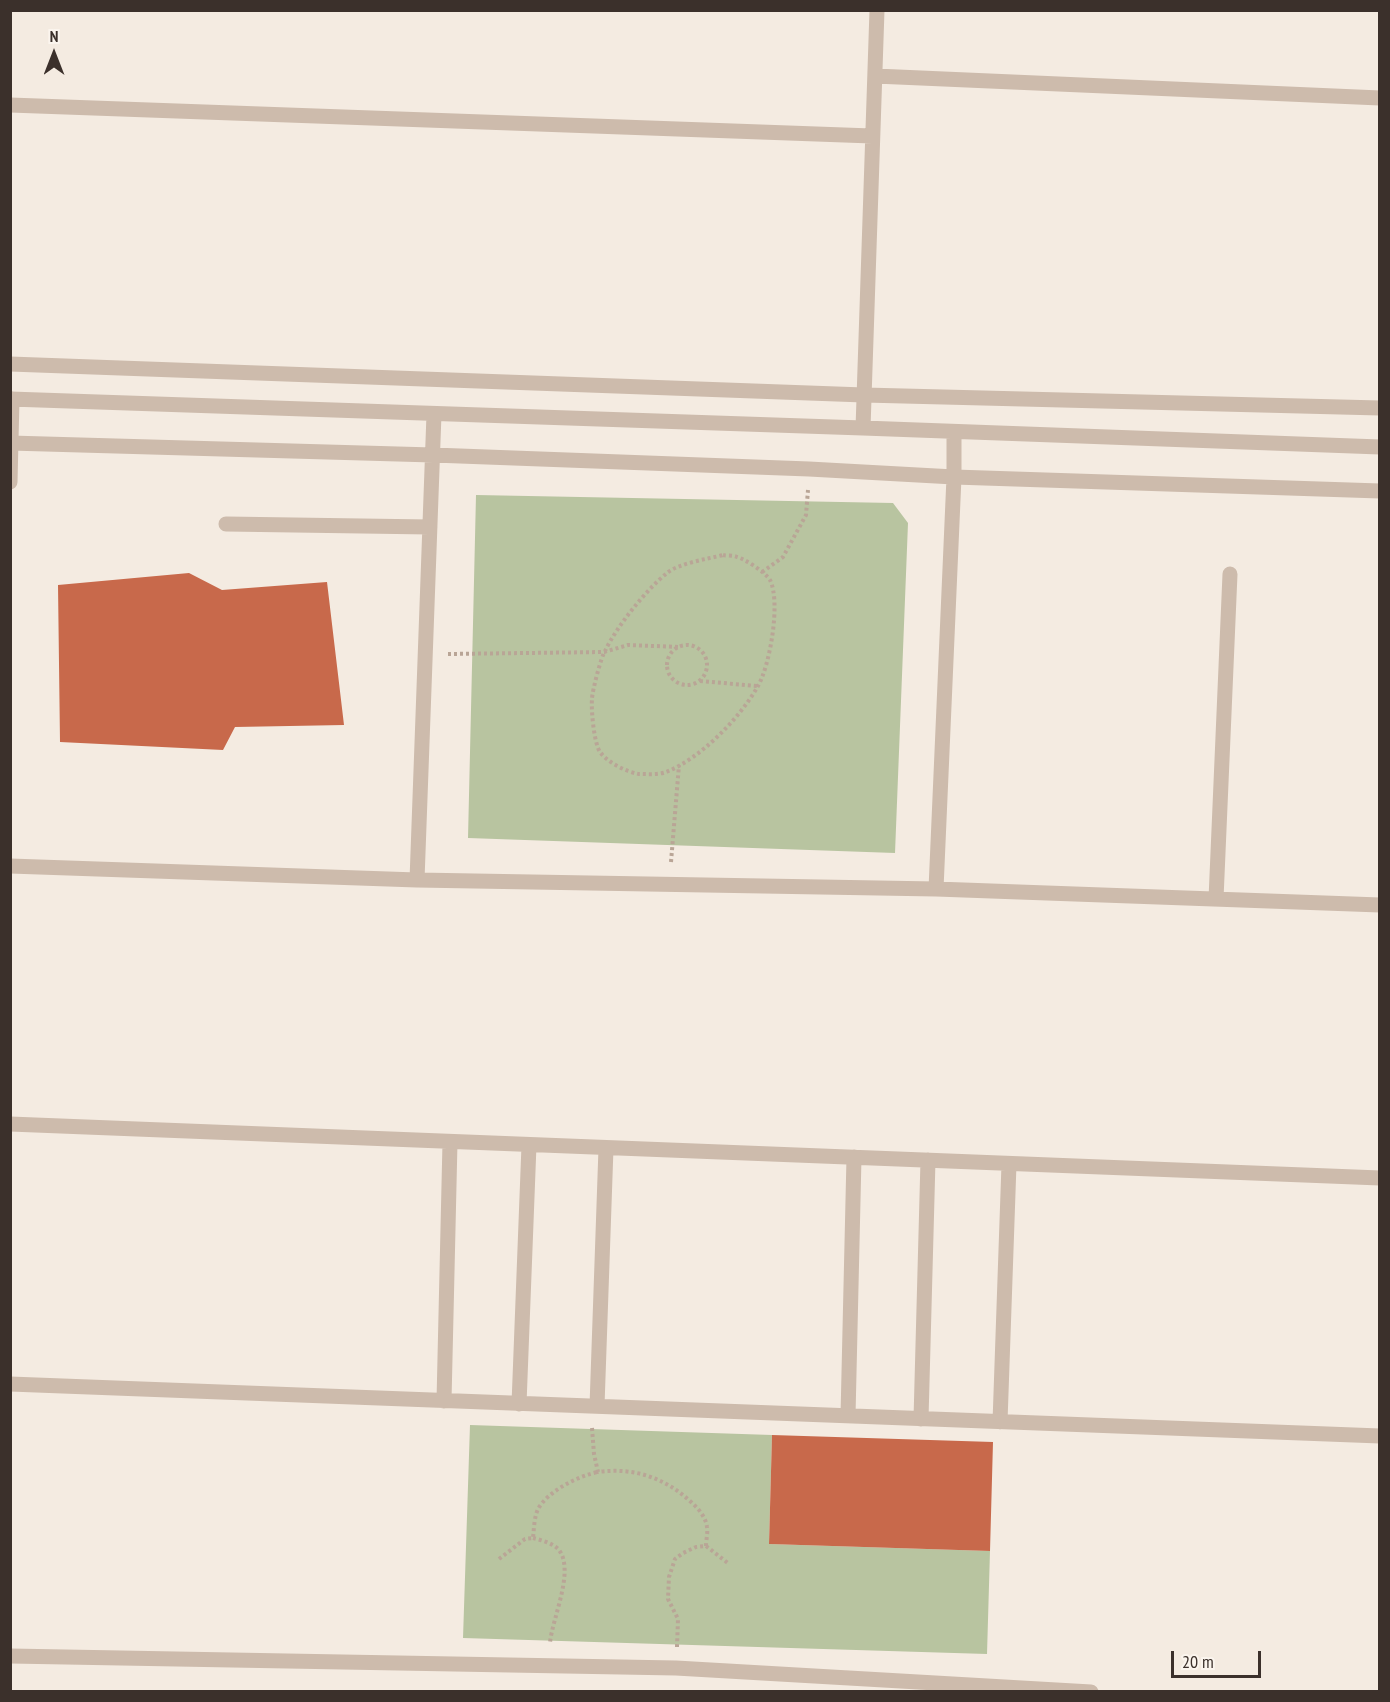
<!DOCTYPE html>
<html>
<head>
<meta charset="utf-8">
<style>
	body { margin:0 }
	#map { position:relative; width:1390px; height:1702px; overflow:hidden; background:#f4ebe1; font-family:"PT Sans Narrow",sans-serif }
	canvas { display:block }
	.frame { position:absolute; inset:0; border:12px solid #3b302b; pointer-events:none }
	.north { position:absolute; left:24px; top:24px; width:60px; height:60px; -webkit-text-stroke:4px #fbf5ee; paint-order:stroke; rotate:0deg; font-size:16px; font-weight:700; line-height:24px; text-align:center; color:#3b302b }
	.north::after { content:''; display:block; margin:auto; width:21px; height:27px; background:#3b302b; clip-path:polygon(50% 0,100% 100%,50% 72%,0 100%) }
	.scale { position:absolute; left:1171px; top:1651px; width:90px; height:27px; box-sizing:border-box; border:3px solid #3b302b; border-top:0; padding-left:8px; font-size:18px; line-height:21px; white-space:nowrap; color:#3b302b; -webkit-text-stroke:4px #fbf5ee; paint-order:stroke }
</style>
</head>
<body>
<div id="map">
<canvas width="1390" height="1702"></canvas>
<div class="frame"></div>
<div class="north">N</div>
<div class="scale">20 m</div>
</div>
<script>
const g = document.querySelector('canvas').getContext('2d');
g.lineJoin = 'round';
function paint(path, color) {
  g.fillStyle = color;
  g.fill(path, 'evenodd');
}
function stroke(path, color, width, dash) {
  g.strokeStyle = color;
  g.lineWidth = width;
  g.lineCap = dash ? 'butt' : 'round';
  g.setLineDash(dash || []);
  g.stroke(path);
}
paint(new Path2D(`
	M476 495 893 503 908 523 895 853 468 838Z
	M470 1425 772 1435 769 1544 990 1551 987 1654 463 1638Z`), '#b8c4a0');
paint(new Path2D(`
	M189 573 222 590 327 582 344 725 235 727 223 750 60 742 58 585Z
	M772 1435 993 1442 990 1551 769 1544Z`), '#c8694b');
stroke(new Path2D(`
	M723 555C727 556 733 555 737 557 745 559 765 572 770 580 781 602 770 665 758 686 740 718 700 759 666 772 658 775 648 774 639 774 627 772 608 763 600 752 594 743 591 710 592 699 592 692 601 657 605 651 617 626 646 590 667 573 679 563 708 559 723 555Z
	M762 572 783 557 806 515 808 490
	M667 665a20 20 0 1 1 40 0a20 20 0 1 1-40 0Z
	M448 654 604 652 628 645 680 647
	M700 681 757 686
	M671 862 679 765
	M592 1428 594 1454 598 1472C634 1467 666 1478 692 1503 699 1509 706 1518 707 1527 708 1533 706 1540 706 1546L696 1547 683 1553 675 1559 669 1577 668 1599 678 1619 677 1647
	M533 1538C541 1540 553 1543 559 1550 575 1571 552 1619 550 1643
	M706 1546 729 1564
	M499 1559 525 1539 533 1538C534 1529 534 1518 538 1509 548 1491 578 1476 598 1472`), '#b9a596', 4, [3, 3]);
stroke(new Path2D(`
	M875 76 1380 98
	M10 105 872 136
	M10 364 864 395 1380 408
	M10 399 863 428 1380 447
	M863 428 877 10
	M10 443 433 455 809 469 954 477 1380 491
	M10 482 12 399
	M226 524 430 527
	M10 866 417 880 936 889 1380 905
	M417 880 434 414
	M936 889 954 477V432
	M1216 899 1230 574
	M10 1124 1380 1178
	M10 1384 1380 1436
	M444 1401 450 1142
	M519 1404 529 1145
	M597 1406 606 1148
	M848 1416 854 1157
	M921 1419 928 1160
	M1000 1422 1009 1164
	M10 1656 676 1668 1091 1692`), '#cdbbac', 15);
</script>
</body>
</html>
